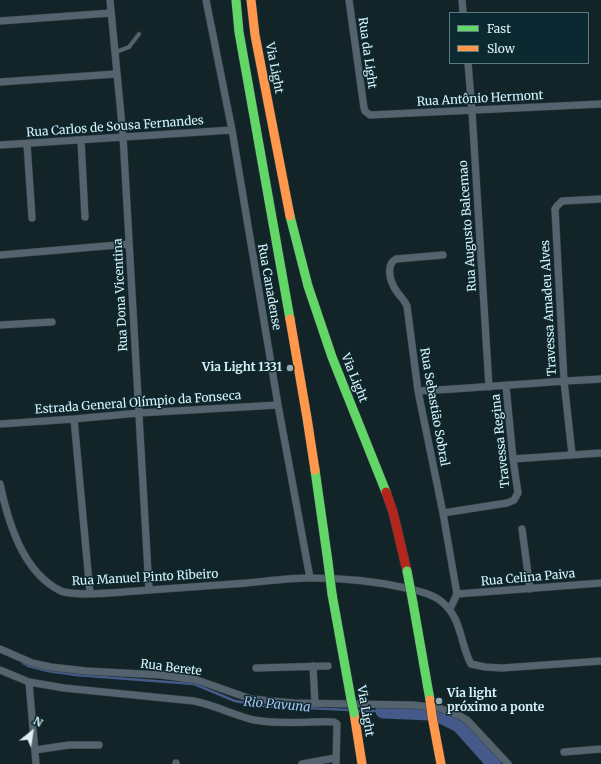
<!DOCTYPE html>
<html>
<head>
<meta charset="utf-8">
<style>
	body { margin:0 }
	#map { position:relative; width:601px; height:764px; overflow:hidden; background:#132428; font-family:Merriweather,serif }
	canvas { display:block }
	.legend { position:absolute; left:449px; top:12px; width:140px; height:52px; box-sizing:border-box; background:#0a2931; border:1px solid #5f797f; margin:0; padding:5px 7px; list-style:none; font-size:12px; color:#dff0f5 }
	.legend li { display:flex; align-items:center; gap:8px; height:20px }
	.legend b { width:20px; border:1px solid #5f797f }
	.north { position:absolute; left:12px; top:712px; width:40px; height:40px; -webkit-text-stroke:3px #0a2931; paint-order:stroke; rotate:30deg; font-size:11px; font-weight:700; line-height:16px; text-align:center; color:#dff0f5 }
	.north::after { content:''; display:block; margin:auto; width:14px; height:18px; background:#dff0f5; clip-path:polygon(50% 0,100% 100%,50% 72%,0 100%) }
</style>
</head>
<body>
<div id="map">
<canvas width="601" height="764"></canvas>
<ul class="legend">
<li><b style="height:5px;background:#63d668"></b>Fast</li>
<li><b style="height:5px;background:#ff974d"></b>Slow</li>
</ul>
<div class="north">N</div>
</div>
<script>
const g = document.querySelector('canvas').getContext('2d');
g.lineJoin = 'round';
function stroke(path, color, width, dash) {
  g.strokeStyle = color;
  g.lineWidth = width;
  g.lineCap = dash ? 'butt' : 'round';
  g.setLineDash(dash || []);
  g.stroke(path);
}
function write(font, color, halo, rows, align = 'center') {
  g.font = font + ' Merriweather,serif';
  g.lineWidth = 3;
  g.setLineDash([]);
  g.textBaseline = 'middle';
  g.strokeStyle = halo;
  g.fillStyle = color;
  for (const [text, x, y, turn = 0] of rows) {
    g.save();
    g.translate(x, y);
    g.rotate((+turn || 0) * Math.PI / 180);
    g.textAlign = isNaN(turn) ? turn : align;
    if (halo) g.strokeText(text, 0, 0);
    g.fillText(text, 0, 0);
    g.restore();
  }
}
stroke(new Path2D(`
	M23 663 28 666 48 671 76 675 194 684 235 701 263 706 350 710
	M357 711H383`), '#455a89', 2.5);
stroke(new Path2D(`
	M383 711 430 713 445 718 459 725 494 764`), '#455a89', 15);
const lane = new Path2D(`
	M116 52 129 47 139 34`);
const street = new Path2D(`
	M110 0 123 136 149 590
	M206 0 232 130 278 405 310 578
	M349 0 364 108 365 111 370 115 601 104
	M462 0 463 13
	M0 21 111 13
	M468 63 472 111 489 387
	M0 82 116 74
	M81 140 85 217
	M27 144 32 218
	M0 145 232 130
	M0 255 129 244
	M443 255 396 259C387 264 389 277 393 285 396 293 403 297 407 306L418 391 443 513 457 594 450 609
	M0 325 52 322
	M418 391C479 388 540 382 601 379
	M74 419 90 593
	M0 424 74 419 139 413 278 405
	M572 454 564 381 555 209 557 206 562 201 601 199
	M513 459 601 453
	M0 484C8 522 23 573 61 591 76 597 118 592 136 591 173 588 210 586 247 583 268 581 289 578 310 578 342 578 375 581 406 588 418 591 433 594 442 602 462 618 460 644 471 664L485 667 502 668 601 661
	M443 513 507 503 514 500 518 493 513 459 506 386
	M522 529 530 589
	M457 594 601 583
	M0 649 32 663 51 667 86 671 161 675 197 680 251 699 294 703 413 705 439 708 458 715 467 720 508 764
	M313 666 315 704
	M256 668 328 666
	M0 670 29 682 64 688 194 701C215 705 233 715 254 720 280 725 307 721 334 722L337 724 336 764
	M29 682 36 764
	M35 750 69 745H99
	M564 752 601 749
	M176 763V764
	M302 764 335 758`);
const fast = new Path2D(`
	M236 0 239 32 290 319
	M290 216 308 286 332 357 386 492
	M315 470 328 562
	M332 594 351 699
	M413 603 430 700`);
const slow = new Path2D(`
	M251 0 255 35 290 216
	M290 319 307 418 315 470
	M354 713 362 764
	M432 716 441 764`);
const jam = new Path2D(`
	M386 492 393 512 407 571`);
stroke(lane, '#314043', 5);
stroke(street, '#314043', 8);
stroke(fast, '#314043', 10);
stroke(slow, '#314043', 10);
stroke(jam, '#314043', 10);
stroke(lane, '#54636d', 3.5);
stroke(street, '#54636d', 7);
stroke(fast, '#63d668', 9);
stroke(slow, '#ff974d', 9);
stroke(jam, '#b3261e', 9);
const fastBridge = new Path2D(`
	M328 562 332 594
	M407 571 413 603
	M351 699 354 713`);
const slowBridge = new Path2D(`
	M430 700 432 716`);
stroke(fastBridge, '#314043', 10, []);
stroke(slowBridge, '#314043', 10, []);
stroke(fastBridge, '#63d668', 9);
stroke(slowBridge, '#ff974d', 9);
for (const [x, y, r, color] of [
	[290,368,4,"#98a9ad"],
	[439,701,4,"#98a9ad"]
]) {
  const dot = new Path2D();
  dot.arc(x, y, r, 0, 2 * Math.PI);
  g.fillStyle = color;
  g.fill(dot);
  stroke(dot, '#0a2931', 1.5);
}
write('12px', '#dff0f5', '#0a2931', [
	["Rua da Light",367,53,82],
	["Via Light",274,68,79],
	["Rua Antônio Hermont",480,99,-3],
	["Rua Carlos de Sousa Fernandes",115,127,-4],
	["Rua Augusto Balcemao",468,226,-94],
	["Rua Canadense",269,287,80],
	["Rua Dona Vicentina",121,295,-93],
	["Travessa Amadeu Alves",549,308,-93],
	["Via Light",354,378,68],
	["Estrada General Olímpio da Fonseca",138,403,-4],
	["Rua Sebastião Sobral",434,407,80],
	["Travessa Regina",501,441,-96],
	["Rua Manuel Pinto Ribeiro",145,578,-3],
	["Rua Celina Paiva",528,578,-5],
	["Rua Berete",171,668,7],
	["Via Light",365,711,80]
]);
write('bold 12px', '#dff0f5', '#0a2931', [
	["Via Light 1331",282,368],
	["Via light",447,694,"left"],
	["próximo a ponte",447,708,"left"]
], 'right');
write('italic 13px', '#aec2f1', '#0a2931', [
	["Rio Pavuna",277,705,5]
]);
</script>
</body>
</html>
